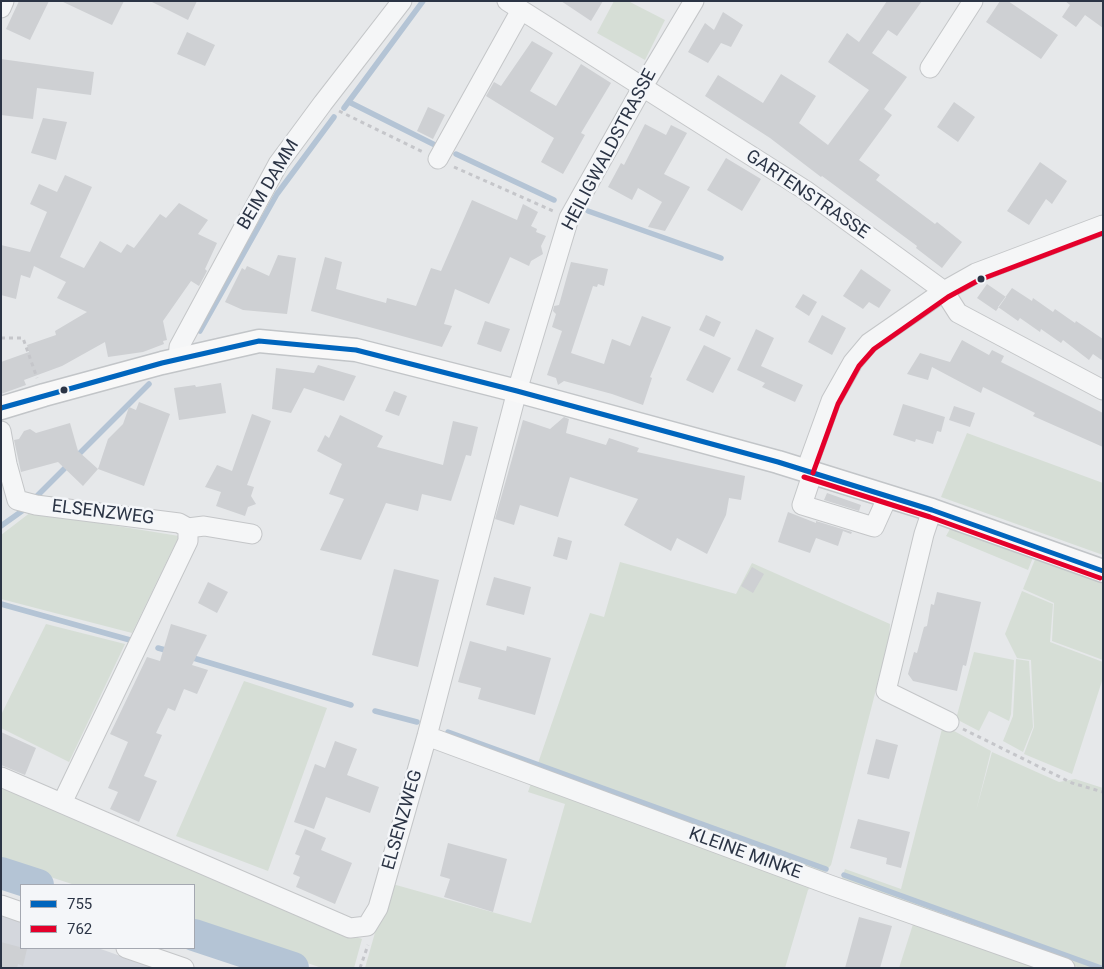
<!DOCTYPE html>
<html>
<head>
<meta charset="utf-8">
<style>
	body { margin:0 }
	#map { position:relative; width:1104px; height:969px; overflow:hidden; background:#e6e8ea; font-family:Roboto,sans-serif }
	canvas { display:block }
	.frame { position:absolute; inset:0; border:2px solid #2b3445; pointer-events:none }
	.legend { position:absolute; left:20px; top:884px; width:175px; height:65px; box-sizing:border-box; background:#f4f6f9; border:1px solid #a4a8b1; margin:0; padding:6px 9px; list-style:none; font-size:15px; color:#2b3445 }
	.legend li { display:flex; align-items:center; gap:10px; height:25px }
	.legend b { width:25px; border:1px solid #a4a8b1 }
</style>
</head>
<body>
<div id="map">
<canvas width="1104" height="969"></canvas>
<div class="frame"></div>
<ul class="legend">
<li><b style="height:6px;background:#0065bd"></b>755</li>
<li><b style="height:6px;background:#e4002b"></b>762</li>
</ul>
</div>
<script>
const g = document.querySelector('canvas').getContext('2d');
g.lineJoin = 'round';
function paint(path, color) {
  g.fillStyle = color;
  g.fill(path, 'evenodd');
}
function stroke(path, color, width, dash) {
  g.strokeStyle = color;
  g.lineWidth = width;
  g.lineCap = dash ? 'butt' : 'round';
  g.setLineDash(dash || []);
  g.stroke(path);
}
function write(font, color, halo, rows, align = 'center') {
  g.font = font + ' Roboto,sans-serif';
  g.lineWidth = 5;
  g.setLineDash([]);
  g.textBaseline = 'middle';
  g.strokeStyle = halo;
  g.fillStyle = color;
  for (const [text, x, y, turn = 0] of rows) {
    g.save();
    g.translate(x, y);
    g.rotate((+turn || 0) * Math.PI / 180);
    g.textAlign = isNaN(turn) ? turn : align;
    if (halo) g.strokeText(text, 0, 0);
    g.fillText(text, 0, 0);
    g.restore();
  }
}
paint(new Path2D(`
	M1 913 21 920V948H98L154 968H1Z`), '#d4d7dd');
paint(new Path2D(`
	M614 1H628L665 20 645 60 597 33Z
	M967 433 1103 483V555L941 497Z
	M31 512 179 536 132 633 1 599V535Z
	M950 529H960L1034 555 1028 570 946 536Z
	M1036 557 1103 584V660L1052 641 1054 603 1023 589Z
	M620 562 736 594 752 563 890 624 889 639 831 865 808 890 785 968H365L389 883 531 923 565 804 528 792 590 613 604 617Z
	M1022 591 1053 604 1050 642 1103 662V678L1072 774 1024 754 1034 727 1031 660 1017 658 1005 634Z
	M46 624 125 644 69 762 1 728V715Z
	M974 652 1014 660 1011 714 1009 721 989 711 979 731 956 719Z
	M1016 659 1029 661 1033 727 1023 752 1003 741 1013 716Z
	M244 681 327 708 268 871 176 836Z
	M943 725 991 751 976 811 992 752 1059 782 1075 779 1103 788V968H1080L841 881 845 869 901 889Z
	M1 788 362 939 354 968H322L194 925V885H75L1 861Z
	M915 918 1053 968H899Z`), '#d6ded6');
stroke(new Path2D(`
	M349 102 437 146
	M344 108 423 1
	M456 154 554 200
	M588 211 721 258
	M200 331 277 194 334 117
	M76 457 149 384
	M1 526 22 511 70 463
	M1 604 130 640
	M158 648 169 651
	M190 657 351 705
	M375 711 417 722
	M448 732 826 869
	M844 875 1101 968`), '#b4c4d5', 5.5);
stroke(new Path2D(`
	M1 873 38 885
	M194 935 293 968`), '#b4c4d5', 32);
paint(new Path2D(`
	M19 1H49L30 40 6 29Z
	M61 1H124L112 25Z
	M150 1H197L188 20Z
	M561 1H603L591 21Z
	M887 1H922L897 36 888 30 872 53 907 77 884 109 892 115 859 160 880 175 876 180 935 224 937 222 962 242 942 268 916 248 917 246 822 176 821 177 770 138 705 96 718 75 763 103 781 74 816 96 799 123 828 145 869 90 828 62 847 33 859 42Z
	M1000 1H1008L1058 35 1041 59 986 22Z
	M1065 1H1103V28L1085 15 1076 27 1062 17 1070 5Z
	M723 12 743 25 731 47 721 43 708 63 688 52 705 23 714 30Z
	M187 32 215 45 205 66 177 54Z
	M532 41 553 53 530 91 556 106 581 64 611 83 581 133 585 135 563 174 541 162 554 138 486 96 494 82 501 86Z
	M1 59 94 72 91 95 37 88 33 119 1 115Z
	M954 102 975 117 958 142 937 127Z
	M428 107 445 115 433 139 417 131Z
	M43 118 67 122 56 160 31 153Z
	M645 124 666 135 671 125 687 133 664 174 690 187 665 231 648 227 662 202 638 188 632 200 608 187 621 163 624 165Z
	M726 158 761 179 742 211 707 190Z
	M1040 162 1067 181 1052 204 1046 199 1029 225 1007 211Z
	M65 175 92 187 60 257 84 268 100 241 121 253 127 244 134 248 160 214 166 218 179 203 208 220 198 234 217 243 205 269 207 271 199 286 191 281 163 321 167 340 163 341 164 344 143 352 108 357 105 342 62 366 24 380 26 385 1 394V362L29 352 27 345 56 335 55 331 87 312 57 298 66 282 34 266 30 278 21 275 16 299 1 295V245L30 252 47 212 30 204 39 184 57 192Z
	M472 200 517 220 523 204 538 212 531 226 537 229 536 232 546 236 541 246 543 254 531 261 529 266 510 257 489 304 455 289 444 324 452 326 442 347 311 311 325 257 342 262 336 289 386 303 387 298 416 306 431 268 441 271Z
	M278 255 296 258 287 314 243 310 225 302 242 268 245 270 247 266 269 276Z
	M571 262 608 269 604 286 598 284 597 287 593 286 571 353 604 364 612 339 630 346 642 316 671 327 650 377 652 378 643 405 612 394 564 381 558 385 556 378 547 375 562 331 552 327 556 314 553 311 554 306 559 305Z
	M861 269 891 290 879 308 869 302 863 309 843 296Z
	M987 284 1006 297 996 311 977 298Z
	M1012 288 1032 301 1033 298 1053 312 1055 309 1075 323 1076 321 1103 339V361L1093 354 1089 360 1063 340 1061 343 1041 329 1040 332 1020 318 1018 321 998 307Z
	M803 294 817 302 809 316 795 307Z
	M706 315 721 322 714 337 699 330Z
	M822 315 846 328 832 355 808 342Z
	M485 321 510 329 501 352 477 344Z
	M756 329 774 338 761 366 803 385 795 402 762 387 765 383 737 370Z
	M962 340 989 355 992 350 1004 356 1001 362 1103 413V447L1033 416 1035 413 983 387 981 393 932 367 928 380 907 374 920 353 950 362Z
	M704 345 731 358 713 393 686 380Z
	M318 365 356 376 344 401 304 388 291 413 272 409 276 368 314 373Z
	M221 383 226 413 179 420 174 388 195 385 196 387Z
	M394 391 407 396 399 416 385 411Z
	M139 402 170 414 144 486 98 469 108 439 123 424 129 407 136 410Z
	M903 404 945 417 941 432 937 431 933 444 916 439 915 442 893 435Z
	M954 406 975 413 970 427 949 420Z
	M252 414 271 421 247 485 254 487 251 496 256 504 248 507 245 516 216 506 221 492 205 487 217 465 232 471Z
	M340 415 383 436 377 447 443 465 453 421 478 427 471 456 466 455 451 501 422 494 418 511 386 503 361 560 320 550 344 499 329 494 342 464 317 451 325 435 329 438Z
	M564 417 569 419 566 433 606 445 609 438 639 448 637 452 745 476 741 500 729 498 726 515 707 554 677 538 671 551 624 525 638 499 570 477 558 517 520 505 514 525 495 519 523 420 550 429Z
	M70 423 78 451 98 469 83 486 58 462 21 472 14 440 19 439 24 431 30 429 36 433Z
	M827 493 861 505 859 511 824 500Z
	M788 512 816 523V521L852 532 851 534 843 531 838 546 816 538 810 553 778 542Z
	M558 537 572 541 567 560 553 556Z
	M752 567 764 574 753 593 741 586Z
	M394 569 439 580 418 667 372 655Z
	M494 577 531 587 524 615 486 605Z
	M208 582 228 592 217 613 198 603Z
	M937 592 981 602 966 666 963 665 957 691 913 681 908 674 914 652 917 653 924 627 927 626 931 604 934 605Z
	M171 624 207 635 192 665 208 670 197 694 184 689 175 711 168 708 156 733 162 735 144 776 157 781 139 822 110 809 118 792 108 788 128 742 110 734 147 657 160 661Z
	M470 641 506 651 507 646 551 658 535 715 478 699 481 688 458 682Z
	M1 732 36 748 25 775 1 765Z
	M876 739 898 745 889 779 867 774Z
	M335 741 357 749 347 775 379 787 370 813 326 797 314 829 294 822 315 764 325 768Z
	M858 819 910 832 901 868 886 864 887 858 850 848Z
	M305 829 326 838 321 850 352 863 335 904 296 887 300 877 293 874 300 856 295 854Z
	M448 843 507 859 493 912 444 897 450 879 440 876Z
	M859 917 892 926 880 968H845Z
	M1 942 27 949 23 966 18 964 17 968H1Z`), '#ced0d3');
const minor = new Path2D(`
	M507 1 805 190 944 291 958 313 1103 390
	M1 8 4 1
	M930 68 973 1
	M438 159 521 10
	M178 359 179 347 278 164 323 103 402 1
	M1 431 7 464 17 500 36 505 179 523 188 528V541L62 803
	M806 470 831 401 853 362 869 343 944 291 976 273 1103 225
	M813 472 802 505 874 527 888 496
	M932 510 924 534 886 691 949 722
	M188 528 204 526 252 534
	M427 736 830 885 1065 968
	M1 777 350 928 367 926 378 908 427 736 517 391 569 218 642 88 694 1
	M1 905 21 912
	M126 948 184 968`);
const major = new Path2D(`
	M1 408 44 395 162 363 259 341 356 350 517 391 778 462 932 510 1103 571`);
stroke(minor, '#c4c6c8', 21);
stroke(major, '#c2c5c8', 25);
stroke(new Path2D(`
	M339 111 423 152
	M454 167 553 211
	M1 338H23L37 378
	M963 729 1072 783 1103 792
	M360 968 368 945`), '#c5c6ca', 3, [4, 4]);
stroke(minor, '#f5f6f7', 19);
stroke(major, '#f8f8f8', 22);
stroke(new Path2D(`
	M1 408 162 363 259 341 356 350 517 391 778 462 932 510 1103 571`), '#0065bd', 5);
stroke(new Path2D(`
	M813 473 838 404 859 366 874 349 948 297 979 280 1103 233
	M804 477 930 517 1100 578`), '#e4002b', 5);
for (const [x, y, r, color] of [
	[981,279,4.5,"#2b3445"],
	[64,390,4.5,"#2b3445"]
]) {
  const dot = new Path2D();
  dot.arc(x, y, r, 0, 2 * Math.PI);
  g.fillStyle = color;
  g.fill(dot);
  stroke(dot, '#f4f6f9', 2);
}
write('18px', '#2b3445', '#f4f6f9', [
	["HEILIGWALDSTRASSE",610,150,-62],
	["BEIM DAMM",269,185,-59],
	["GARTENSTRASSE",807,195,34],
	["ELSENZWEG",103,513,7],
	["ELSENZWEG",403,820,-74],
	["KLEINE MINKE",745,854,20]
]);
</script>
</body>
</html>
